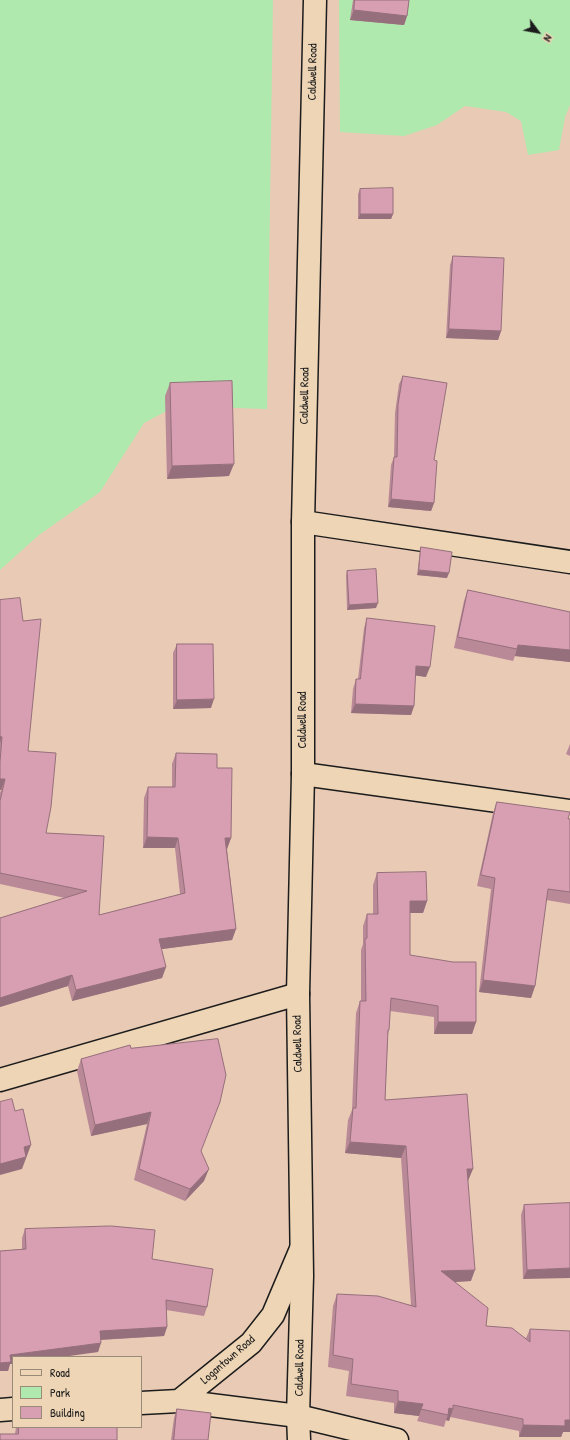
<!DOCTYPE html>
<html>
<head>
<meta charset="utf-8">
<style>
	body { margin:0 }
	#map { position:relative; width:570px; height:1440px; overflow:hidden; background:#e9cab4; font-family:"Patrick Hand",sans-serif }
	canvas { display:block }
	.legend { position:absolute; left:12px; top:1356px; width:130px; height:72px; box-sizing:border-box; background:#edd5b5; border:1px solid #998b78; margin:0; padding:5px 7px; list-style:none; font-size:12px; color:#1c1c1c }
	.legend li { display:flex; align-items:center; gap:8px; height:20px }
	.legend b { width:20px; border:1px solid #998b78 }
	.north { position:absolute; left:518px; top:12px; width:40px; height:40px; -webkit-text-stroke:3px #edd5b5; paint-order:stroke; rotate:122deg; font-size:11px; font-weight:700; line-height:16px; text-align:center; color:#1c1c1c }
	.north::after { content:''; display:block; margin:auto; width:14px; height:18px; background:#1c1c1c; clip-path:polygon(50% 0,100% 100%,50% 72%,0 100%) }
</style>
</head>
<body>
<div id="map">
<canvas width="570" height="1440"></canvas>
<ul class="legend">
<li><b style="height:5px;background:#edd5b5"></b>Road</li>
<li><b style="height:11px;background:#afe9ad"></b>Park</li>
<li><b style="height:11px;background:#d79fb1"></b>Building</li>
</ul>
<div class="north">N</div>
</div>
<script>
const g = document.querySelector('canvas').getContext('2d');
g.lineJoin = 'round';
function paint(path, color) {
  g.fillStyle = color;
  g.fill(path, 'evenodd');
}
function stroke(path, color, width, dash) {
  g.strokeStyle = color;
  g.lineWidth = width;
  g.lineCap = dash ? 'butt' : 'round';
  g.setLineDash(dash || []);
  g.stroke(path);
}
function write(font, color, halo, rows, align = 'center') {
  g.font = font + ' "Patrick Hand",sans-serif';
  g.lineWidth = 4;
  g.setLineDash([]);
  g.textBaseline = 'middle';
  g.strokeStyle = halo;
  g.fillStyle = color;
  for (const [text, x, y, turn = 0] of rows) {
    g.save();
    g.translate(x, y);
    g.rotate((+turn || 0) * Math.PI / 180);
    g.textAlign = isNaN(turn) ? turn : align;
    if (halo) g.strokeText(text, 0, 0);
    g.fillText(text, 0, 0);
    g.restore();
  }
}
paint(new Path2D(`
	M0 0H273L267 409 176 406 144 423 100 492 39 535 0 570Z
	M339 0H570V105L565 117 559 150 528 155 521 121 506 112 465 106 437 125 404 136 340 132Z`), '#afe9ad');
const minor = new Path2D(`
	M303 522 570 562
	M303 774 570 811
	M0 1080 298 994`);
const tertiary = new Path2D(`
	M179 1401 251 1343 273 1315 301 1249
	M141 1403 179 1401 298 1416 397 1440
	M0 1410 13 1409`);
const secondary = new Path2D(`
	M299 1440 298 1416 302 1276 298 994 303 774V522L315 0`);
stroke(minor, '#1c1c1c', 25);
stroke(tertiary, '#1c1c1c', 25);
stroke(secondary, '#1c1c1c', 25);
stroke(minor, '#edd5b5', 22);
stroke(tertiary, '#edd5b5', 22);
stroke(secondary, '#edd5b5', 22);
paint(new Path2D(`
	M353 0H409L407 16 404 25 350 20Z
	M360 189 393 214 391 219H358V194Z
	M453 256 501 331 498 340 446 338 450 265Z
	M403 376 434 460V503L431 511 388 507 391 465 394 457 395 413 399 384Z
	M170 383 229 476 167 479 165 396Z
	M421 547 447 578 417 575 420 552Z
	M347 571 376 608 347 610 346 576Z
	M468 590 570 612V662L515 656 513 661 454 648 464 601Z
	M0 600 28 751 46 833 104 836 99 915 180 894 175 848H143L144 798 148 787H172V764L176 753 217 768 231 838 227 849 236 929 232 940 161 949 166 967 162 978 72 1001 68 986 0 1007V918L65 898 0 884V793L1 790H0Z
	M367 618 426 677 415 675 414 706 411 715 351 713 353 689 356 679H358L364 628Z
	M177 644 211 708 173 709V653Z
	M570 744V756L566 754Z
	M497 802 570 819V904L546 900 535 986 531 998 479 992 491 889 477 886 493 813Z
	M377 873 427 901 423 913H410V955L476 1022 472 1034H434V1017L390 1011 389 1030 388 1034 385 1100 468 1181 471 1281 455 1282 486 1326 526 1338 530 1329 563 1432 561 1437H519V1431L450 1417 449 1421 446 1420 444 1427 417 1421 419 1416 394 1413V1403L346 1396 349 1371 328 1367 333 1306 337 1294 411 1305 401 1158 345 1153 348 1120 352 1110 356 1013 360 1001H361V950L363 944V926L367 914H373V885Z
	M131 1048 201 1151 204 1181 185 1201 134 1180 147 1124 91 1136 77 1071 81 1059Z
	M570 1203 523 1279 521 1215 524 1205Z
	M25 1229 152 1259 207 1307 204 1316 166 1310 167 1327 164 1336 101 1340 98 1352 13 1357V1364H10L8 1371H0V1251L22 1249V1238Z
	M177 1409 208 1440H171L174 1418Z
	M16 1427H117L15 1434Z`), '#b98998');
paint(new Path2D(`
	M354 10 407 16 404 25 350 20Z
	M360 214H393L391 219H358Z
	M449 329 501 331 498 340 446 338Z
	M234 464 229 476 167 479 172 466Z
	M391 499 434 503 431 511 388 507Z
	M419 570 449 573 447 578 417 575Z
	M378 603 376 608 347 610 349 605Z
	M518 645 570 650V662L515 656Z
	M416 666 430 667 426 677 412 675Z
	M214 699 211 708 173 709 177 700Z
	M355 704 414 706 411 715 351 713Z
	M0 736 2 737 0 743Z
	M0 779H5L1 790H0Z
	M147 837 178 838 175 848H143Z
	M225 838H231L227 849H221Z
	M410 901H427L423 913H406Z
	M236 929 232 940 155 950 159 939Z
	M166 967 162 978 72 1001 76 990Z
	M72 975 68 986 0 1007V998Z
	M483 980 535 986 531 998 479 992Z
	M438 1022H476L472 1034H434Z
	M151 1112 147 1124 91 1136 95 1125Z
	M350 1142 406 1146 401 1158 345 1153Z
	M31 1145 22 1169 0 1175V1164L24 1147Z
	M209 1169 204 1181 185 1201 190 1189Z
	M467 1169H473L468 1181H462Z
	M570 1268V1278L523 1279 527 1270Z
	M475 1270 471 1281 437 1283 441 1271Z
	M167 1327 164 1336 96 1340 100 1331Z
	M101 1343 98 1352 62 1357H13V1364H10L8 1371H0V1363L10 1355Z
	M398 1401 423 1404 419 1416 394 1413Z
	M449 1408 453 1409 449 1421 446 1420 448 1415Z
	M565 1420H570V1432H563L561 1437H519L523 1425Z`), '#966f7c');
const building = new Path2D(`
	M355 0H409L407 16 354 10Z
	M393 188V214H360V189Z
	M453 256 504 258 501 331 449 329Z
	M403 376 447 383 434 460 437 461 434 503 391 499 394 457H397L398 405Z
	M232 381 234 464 172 466 170 383Z
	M421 547 452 552 449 573 419 570Z
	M376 569 378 603 349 605 347 571Z
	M468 590 570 612V650L518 645 517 649 458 637Z
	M20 598 23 621 41 619 28 751 56 753 51 807 46 833 104 836 99 915 185 893 178 838 147 837 148 787H175L176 753 217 754V768H232L231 838H225L236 929 159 939 166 967 76 990 72 975 0 998V918L87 891 0 873V801L5 779H0V762L2 737 0 736V600Z
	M367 618 435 626 430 667 416 666 414 706 355 704 356 679H360Z
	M177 644H213L214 699 177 700Z
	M497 802 570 812 568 819H570V892L548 889 535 986 483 980 495 878 481 875Z
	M426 872 427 901H410V955L453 962H476V1022H438V1006L391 998 389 1030H388L385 1100 467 1094 473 1169H467L475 1270 441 1271 488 1308 486 1326 512 1328 530 1342V1329L570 1331V1420H565V1426L523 1425V1419L453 1405V1409L449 1408 448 1415 421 1409 423 1404 398 1401V1391L351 1384 353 1359 333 1355 337 1294 378 1296 416 1307 406 1146 350 1142 353 1108H356L360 1001H366L365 939 367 938V914H378L377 873Z
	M218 1039 226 1075 220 1102 201 1151 209 1169 190 1189 139 1169 151 1112 95 1125 81 1059 130 1045 131 1048Z
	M12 1099 15 1111 23 1109 31 1145 24 1147 26 1157 0 1164V1102Z
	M570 1203V1268L527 1270 524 1205Z
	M111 1226 155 1230 152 1259 213 1269 207 1307 166 1300 167 1327 100 1331 101 1343 10 1355 11 1362 0 1363V1251L26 1249 25 1229Z
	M177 1409 211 1413 208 1440H174Z
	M19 1427H117V1440H0V1434H18Z`);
paint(building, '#d79fb1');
stroke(building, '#966f7c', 1);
write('12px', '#1c1c1c', '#edd5b5', [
	["Caldwell Road",313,72,-89],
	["Caldwell Road",305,396,-89],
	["Caldwell Road",303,720,-90],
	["Caldwell Road",298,1044,-91],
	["Logantown Road",228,1360,-41],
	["Caldwell Road",300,1368,-89]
]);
</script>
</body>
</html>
